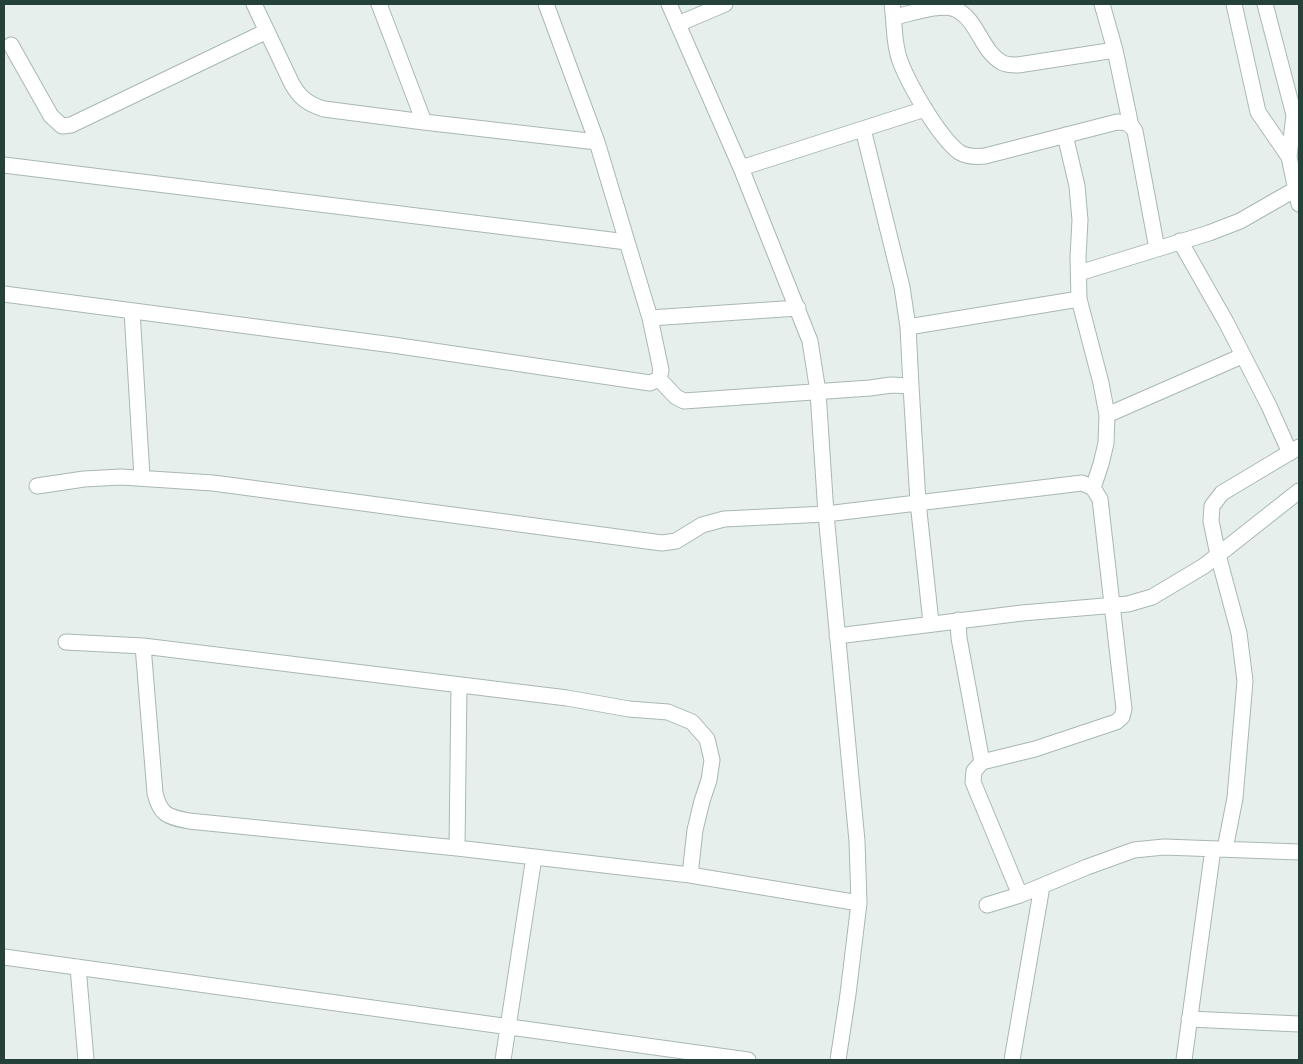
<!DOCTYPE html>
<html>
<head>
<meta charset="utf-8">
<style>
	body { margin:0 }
	#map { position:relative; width:1303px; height:1064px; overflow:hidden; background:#e6efeb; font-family:Overpass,sans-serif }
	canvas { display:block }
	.frame { position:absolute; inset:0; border:5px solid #24423a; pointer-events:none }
</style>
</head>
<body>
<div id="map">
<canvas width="1303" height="1064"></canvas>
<div class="frame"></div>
</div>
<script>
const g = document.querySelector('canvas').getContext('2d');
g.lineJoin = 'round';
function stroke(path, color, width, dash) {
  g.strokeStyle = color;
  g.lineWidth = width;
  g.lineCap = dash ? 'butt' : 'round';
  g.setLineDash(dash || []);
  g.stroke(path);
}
const street = new Path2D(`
	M254 4 292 84C300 98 308 104 324 109L424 122 597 142
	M379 4 424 122
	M669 4 741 168 810 341 818 392 826 514 857 841 859 903 848 994 838 1060
	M892 4C895 23 893 43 900 61 909 85 939 137 959 152 967 157 976 157 985 156L1117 122C1125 122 1130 123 1135 131L1157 249
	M1102 4 1115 50 1131 126
	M1234 4 1258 112 1289 157
	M1265 4 1294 115 1289 157 1299 204
	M894 17C910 14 940 3 955 9 978 19 981 52 1003 63 1007 65 1013 65 1018 65L1115 50
	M678 24 725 4
	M11 45 51 116 62 126 71 125 267 31
	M863 129 902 287 908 327 911 386
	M1065 135 1077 186 1080 220 1078 257 1079 299 1101 383 1107 415 1106 443 1101 464 1093 488
	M4 165 627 242
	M741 168 925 109
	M1180 241 1226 322 1269 406 1290 453
	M1079 273 1209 233 1240 221 1296 189
	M4 294 393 345 650 383 659 379 661 370 650 318 597 142 546 4
	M132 311 142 477
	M650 318 798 308
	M908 327 1079 299
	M659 379 676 397 684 401 870 388 891 385 911 386 918 502 931 623
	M1107 415 1242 356
	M37 486 84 479 121 477 213 483 662 543 676 541 702 525 724 519 826 514 1082 483 1093 488 1100 499 1124 709 1122 717 1116 722 1035 749 982 762 974 771 973 782 1020 895
	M958 620 959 638 982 762
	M837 636 1022 613 1128 604 1152 597 1204 566 1299 491
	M66 642 143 646 567 698 629 709 668 712 692 722 707 739 712 760 709 780 702 801 695 830 690 875
	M143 646 155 793C160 815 168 817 189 821L457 848 690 875 859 903
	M457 848 459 685
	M1225 849 1235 798 1245 681 1239 633 1218 555 1211 521 1212 506 1222 493 1299 447
	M987 905 1020 895 1087 867 1134 850 1164 847 1299 852
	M4 957 748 1060
	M78 967 86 1060
	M1189 1019 1299 1024
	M503 1060 534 857
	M1012 1060 1042 886
	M1184 1060 1213 849`);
stroke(street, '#a8b8b2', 17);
stroke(street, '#fff', 15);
</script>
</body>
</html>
